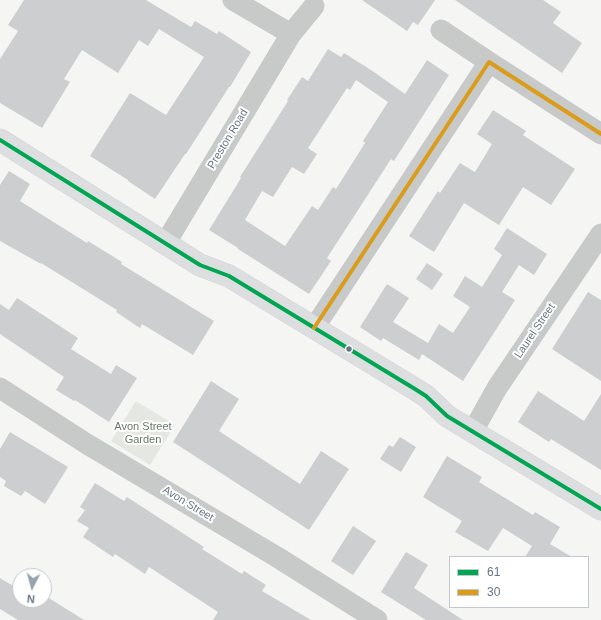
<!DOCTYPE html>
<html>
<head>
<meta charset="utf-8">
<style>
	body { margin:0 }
	#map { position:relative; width:601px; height:620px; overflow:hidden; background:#f5f6f4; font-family:Arial,sans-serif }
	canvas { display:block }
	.legend { position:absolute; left:449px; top:556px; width:140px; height:52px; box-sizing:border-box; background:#fff; border:1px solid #c2c8ce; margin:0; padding:5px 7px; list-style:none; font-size:12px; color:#667684 }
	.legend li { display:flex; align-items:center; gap:8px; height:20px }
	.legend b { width:20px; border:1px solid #c2c8ce }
	.north { position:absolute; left:12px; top:568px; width:40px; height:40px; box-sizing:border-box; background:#fff; border:1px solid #c2c8ce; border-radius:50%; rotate:186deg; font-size:11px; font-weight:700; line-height:16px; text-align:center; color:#667684 }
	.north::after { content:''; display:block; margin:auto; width:14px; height:18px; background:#98a3ab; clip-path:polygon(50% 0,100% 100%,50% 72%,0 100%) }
</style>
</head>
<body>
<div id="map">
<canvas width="601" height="620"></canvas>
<ul class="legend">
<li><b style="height:5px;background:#00a651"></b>61</li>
<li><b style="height:5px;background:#da9c1a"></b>30</li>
</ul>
<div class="north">N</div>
</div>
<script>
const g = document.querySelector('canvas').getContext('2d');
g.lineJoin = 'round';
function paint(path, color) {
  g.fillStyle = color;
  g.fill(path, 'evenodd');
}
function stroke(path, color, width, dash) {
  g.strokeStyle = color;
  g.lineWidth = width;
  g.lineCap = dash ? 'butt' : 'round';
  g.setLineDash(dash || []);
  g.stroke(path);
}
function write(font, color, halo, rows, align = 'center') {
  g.font = font + ' Arial,sans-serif';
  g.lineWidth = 4;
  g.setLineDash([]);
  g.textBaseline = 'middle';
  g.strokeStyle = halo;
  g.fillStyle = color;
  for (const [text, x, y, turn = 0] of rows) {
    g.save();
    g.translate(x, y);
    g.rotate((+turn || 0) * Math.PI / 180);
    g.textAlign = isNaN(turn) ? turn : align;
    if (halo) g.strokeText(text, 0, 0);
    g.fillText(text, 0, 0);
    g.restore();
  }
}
paint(new Path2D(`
	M136 401 175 425 150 465 111 441Z`), '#e4e7e2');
paint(new Path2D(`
	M24 0H146L191 27 195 21 217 34 219 31 251 52 230 87H229L186 154H185L155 199 128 181V180L90 156 130 93 166 115 204 57 159 29 148 46 139 40 118 73 82 50 64 79 70 82 42 128 0 103V59L18 31 8 25Z
	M362 0H435L418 25 413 22 407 31Z
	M455 0H543L561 12 553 23 582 43 562 73Z
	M328 49 341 57 344 53 374 72 405 94 427 60 449 75 394 161 391 159 327 258 331 261 309 294 238 249V248L209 230 241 178 240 177 288 101 287 100 302 77 308 81ZM356 80 388 102 363 141 365 143 336 189 333 187 318 210 312 206 285 246 245 220 262 191 273 197 292 167 304 174 317 154 308 148 347 88 350 90Z
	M493 110 526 131 523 135 575 169 551 205 523 187 499 225 464 203 434 252 409 236 438 191 440 193 460 163 475 172 492 144 477 134Z
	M9 171 30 184 20 201 87 243 88 241 122 262 121 264 214 321 193 355 142 324 140 328 116 312 117 310 41 263V264L0 241V185Z
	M507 228 547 254 534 275 519 265 502 292 515 300 463 381 422 354 419 360 383 338 381 341 360 327 387 284 409 298 393 322 428 343 439 324 453 333 470 307 453 296 465 276 482 287 502 255 494 249Z
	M427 263 443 274 432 290 416 279Z
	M588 292 601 300V381L552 349Z
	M17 298 78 338 71 349 111 374 116 365 137 378 109 422 75 400 74 401 56 390 64 377 0 334V304L9 310Z
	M211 381 239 399 219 431 300 484 321 451 349 469 309 530 173 442Z
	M538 391 584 421 601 394V470L551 439 549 442 518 422Z
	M10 432 68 467 45 504 25 491 21 496 4 486 6 481 0 477V449Z
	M400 437 416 447 401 472 380 459 389 445 393 447Z
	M447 456 482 477 479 482 533 515 535 512 560 527 550 544 572 557H525L532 546 503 528 488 551 455 532 462 521 423 497Z
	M95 483 124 501 127 497 204 547 202 549 242 574 244 571 266 585 262 591 311 620H213L218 612 149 567 145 574 115 554 113 557 83 537 89 528 77 521 85 510 80 507Z
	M353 526 376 541 353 575 331 561Z
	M406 552 428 565 414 588 463 620H426L381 592Z
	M0 578 20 590V600H44V595L84 620H18L0 609Z`), '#cccecf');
const secondary = new Path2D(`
	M0 140 200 265 229 276 415 389 426 396 447 416 601 509`);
stroke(secondary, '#d2d3d4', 23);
stroke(new Path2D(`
	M441 30 489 62
	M291 34 314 6
	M165 244 291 34 233 0
	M314 328 489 62 601 134
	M0 388 87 444 277 557 377 620
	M473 431 497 388 601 234`), '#c8caca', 21);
stroke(secondary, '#dddedf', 22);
stroke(new Path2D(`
	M0 140 200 265 229 276 415 389 426 396 447 416 601 509`), '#00a651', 4);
stroke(new Path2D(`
	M314 328 489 62 601 134`), '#da9c1a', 4);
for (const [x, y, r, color] of [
	[349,349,3.5,"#667684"]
]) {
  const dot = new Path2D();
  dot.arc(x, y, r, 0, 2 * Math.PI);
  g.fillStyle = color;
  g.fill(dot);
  stroke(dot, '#fff', 1.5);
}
write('11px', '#667684', '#fff', [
	["Preston Road",228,139,-59],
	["Laurel Street",535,331,-56],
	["Avon Street",188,504,31]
]);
write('11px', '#687b65', '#fff', [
	["Avon Street",143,427],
	["Garden",143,440]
]);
</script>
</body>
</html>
